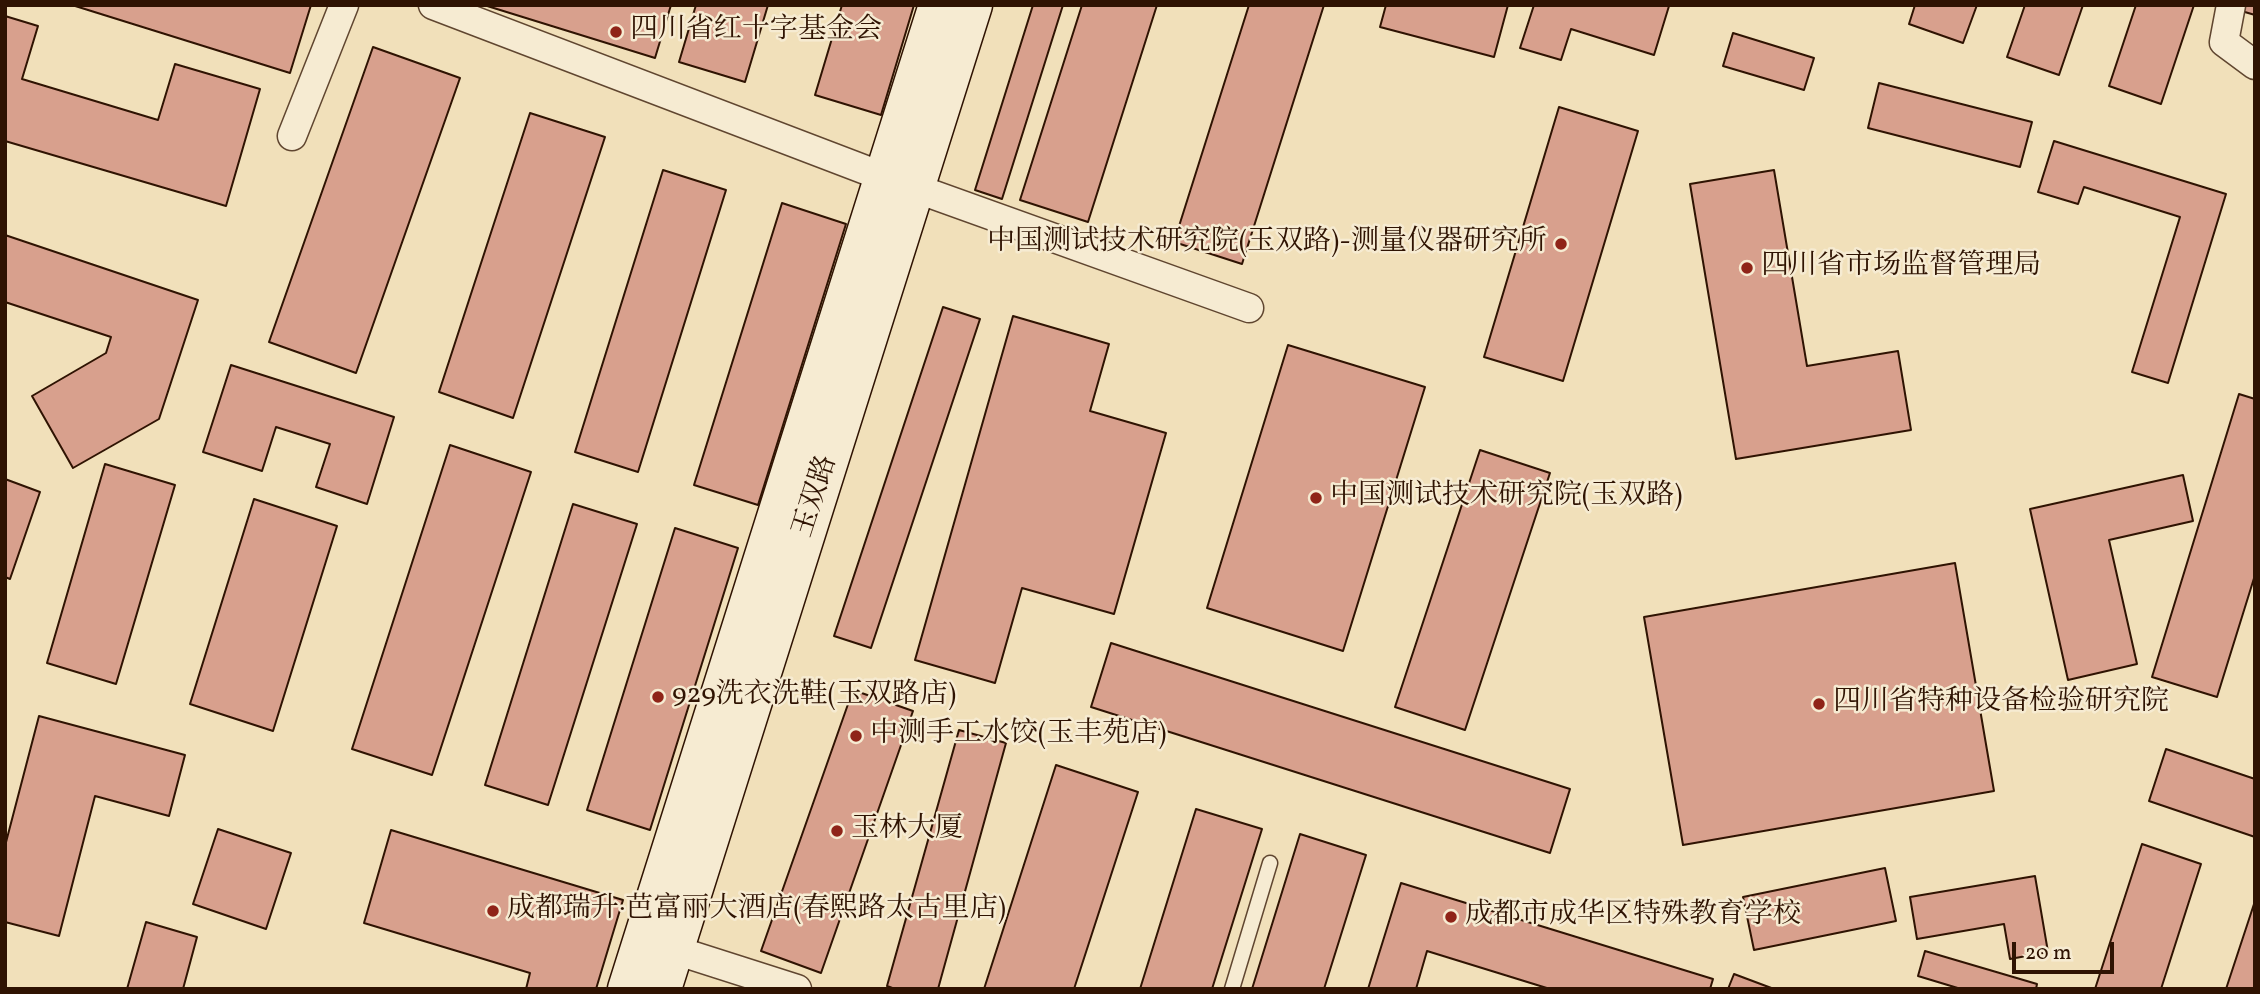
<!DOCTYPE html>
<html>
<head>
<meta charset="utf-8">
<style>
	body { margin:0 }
	#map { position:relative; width:2260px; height:994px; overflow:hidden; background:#f1e0ba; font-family:Vollkorn,serif }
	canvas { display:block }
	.frame { position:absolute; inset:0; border:7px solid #2f1302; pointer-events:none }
	.scale { position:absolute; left:2012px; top:942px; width:102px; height:32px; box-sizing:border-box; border:4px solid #2f1302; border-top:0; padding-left:9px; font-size:21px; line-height:24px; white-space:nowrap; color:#2f1302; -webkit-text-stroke:5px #f6ebd2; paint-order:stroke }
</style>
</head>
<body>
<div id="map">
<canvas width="2260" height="994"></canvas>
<div class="frame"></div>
<div class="scale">20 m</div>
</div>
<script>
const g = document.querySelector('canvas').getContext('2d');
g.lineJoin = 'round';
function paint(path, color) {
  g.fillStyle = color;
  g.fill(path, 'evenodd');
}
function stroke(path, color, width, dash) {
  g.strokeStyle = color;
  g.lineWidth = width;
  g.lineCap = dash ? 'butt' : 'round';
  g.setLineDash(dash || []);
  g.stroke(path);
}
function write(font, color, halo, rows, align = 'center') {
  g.font = font + ' Vollkorn,"Noto Serif SC",serif';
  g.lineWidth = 5;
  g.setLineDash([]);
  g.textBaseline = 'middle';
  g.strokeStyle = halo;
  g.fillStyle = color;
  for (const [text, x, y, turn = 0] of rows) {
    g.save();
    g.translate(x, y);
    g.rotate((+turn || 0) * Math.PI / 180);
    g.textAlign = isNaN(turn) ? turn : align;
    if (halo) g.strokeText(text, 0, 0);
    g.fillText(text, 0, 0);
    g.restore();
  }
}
const building = new Path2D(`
	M72 5H311L290 73Z
	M484 5H671L655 58Z
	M696 5H768L745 82 679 62Z
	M842 5H914L881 115 815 95Z
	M1033 5H1063L1002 199 975 190Z
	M1082 5H1157L1088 222 1020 200Z
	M1249 5H1324L1242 264 1174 242Z
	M1386 5H1508L1494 57 1380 27Z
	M1534 5H1665L1669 6 1654 55 1571 29 1561 60 1520 48Z
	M1915 5H1977L1963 43 1909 24Z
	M2025 5H2083L2059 75 2007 57Z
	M2136 5H2194L2161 104 2109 86Z
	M2239 5H2255V15L2238 10Z
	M5 16 38 26 22 79 158 120 175 64 260 89 226 206 5 141Z
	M1733 33 1814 58 1804 90 1723 66Z
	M373 47 460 78 356 373 269 342Z
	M1879 83 2032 122 2020 167 1868 128Z
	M1559 107 1638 131 1563 381 1484 357Z
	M530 113 605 137 513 418 439 392Z
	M2054 141 2226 194 2168 383 2132 372 2180 217 2084 187 2078 204 2038 192Z
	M663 170 726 190 638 472 575 452Z
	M1774 170 1807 366 1898 351 1911 430 1736 459 1690 184Z
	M782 203 846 224 758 505 694 485Z
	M5 235 198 300 159 419 73 468 32 396 106 353 111 337 5 302Z
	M943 307 980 319 871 648 834 636Z
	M1013 316 1109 344 1090 411 1166 433 1114 614 1022 588 995 683 915 660Z
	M1288 345 1425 387 1343 651 1207 608Z
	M231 365 394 417 367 504 316 487 330 444 276 427 262 471 203 452Z
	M2239 394 2255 399V575L2217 697 2152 677Z
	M450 445 531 472 432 775 352 749Z
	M1480 450 1550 473 1465 730 1395 707Z
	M105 464 175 485 116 684 47 663Z
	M2183 475 2193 521 2109 540 2137 664 2068 680 2030 509Z
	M5 479 40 492 10 579 5 577Z
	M254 499 337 526 273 731 190 704Z
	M573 504 637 524 548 805 485 785Z
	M675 528 738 548 650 830 587 810Z
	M1955 563 1994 791 1683 845 1644 617Z
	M1111 643 1570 789 1550 853 1091 707Z
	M853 690 913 711 821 973 761 951Z
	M39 716 185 755 169 816 95 796 59 936 5 922V846Z
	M959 730 1006 743 938 989H895L887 986Z
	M2166 749 2255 779V837L2149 801Z
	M1056 765 1138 792 1074 989H984Z
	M1196 809 1262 829 1212 989H1140Z
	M218 829 291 853 266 929 193 904Z
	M391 830 623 900 596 989H526L530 973 364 923Z
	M1300 834 1366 855 1324 989H1252Z
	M2142 844 2201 864 2161 989H2095Z
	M1885 868 1896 921 1754 950 1743 897Z
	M2035 876 2048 952 2010 959 2004 924 1917 939 1910 897Z
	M1401 883 1713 979 1710 989H1550L1427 951 1416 989H1368Z
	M2255 901V989H2226Z
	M146 922 197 937 183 989H127Z
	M1925 951 2037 984 2036 989H1961L1918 976Z
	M1734 974 1774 989H1728Z`);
paint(building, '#d8a08d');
stroke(building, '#2f1302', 2);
const lane = new Path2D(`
	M1232 989 1270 863`);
const street = new Path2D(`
	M433 5 884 177 1249 308
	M2231 5 2224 42 2255 65
	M292 136 344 5
	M656 944 797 989`);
const secondary = new Path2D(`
	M627 989 938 5
	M662 989 973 5`);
stroke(lane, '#604630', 17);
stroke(street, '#604630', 31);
stroke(secondary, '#2f1302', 41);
stroke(lane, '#f6ebd2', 14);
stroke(street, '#f6ebd2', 28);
stroke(secondary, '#f6ebd2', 38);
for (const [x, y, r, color] of [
	[616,32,7,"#8f2418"],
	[1561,244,7,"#8f2418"],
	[1747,268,7,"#8f2418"],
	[1316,498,7,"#8f2418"],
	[658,697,7,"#8f2418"],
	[1819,704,7,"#8f2418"],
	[856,736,7,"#8f2418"],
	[837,831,7,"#8f2418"],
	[493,911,7,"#8f2418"],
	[1451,917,7,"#8f2418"]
]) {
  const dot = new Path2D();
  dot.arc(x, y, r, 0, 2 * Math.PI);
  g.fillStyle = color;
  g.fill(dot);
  stroke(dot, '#f6ebd2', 2.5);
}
write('28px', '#2f1302', '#f6ebd2', [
	["四川省红十字基金会",630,32],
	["中国测试技术研究院(玉双路)-测量仪器研究所",1547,244,"right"],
	["四川省市场监督管理局",1761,268],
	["中国测试技术研究院(玉双路)",1330,498],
	["929洗衣洗鞋(玉双路店)",672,697],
	["四川省特种设备检验研究院",1833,704],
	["中测手工水饺(玉丰苑店)",870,736],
	["玉林大厦",851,831],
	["成都瑞升·芭富丽大酒店(春熙路太古里店)",507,911],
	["成都市成华区特殊教育学校",1465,917]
], 'left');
write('28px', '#2f1302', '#f6ebd2', [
	["玉双路",817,497,-72]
]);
</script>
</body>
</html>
